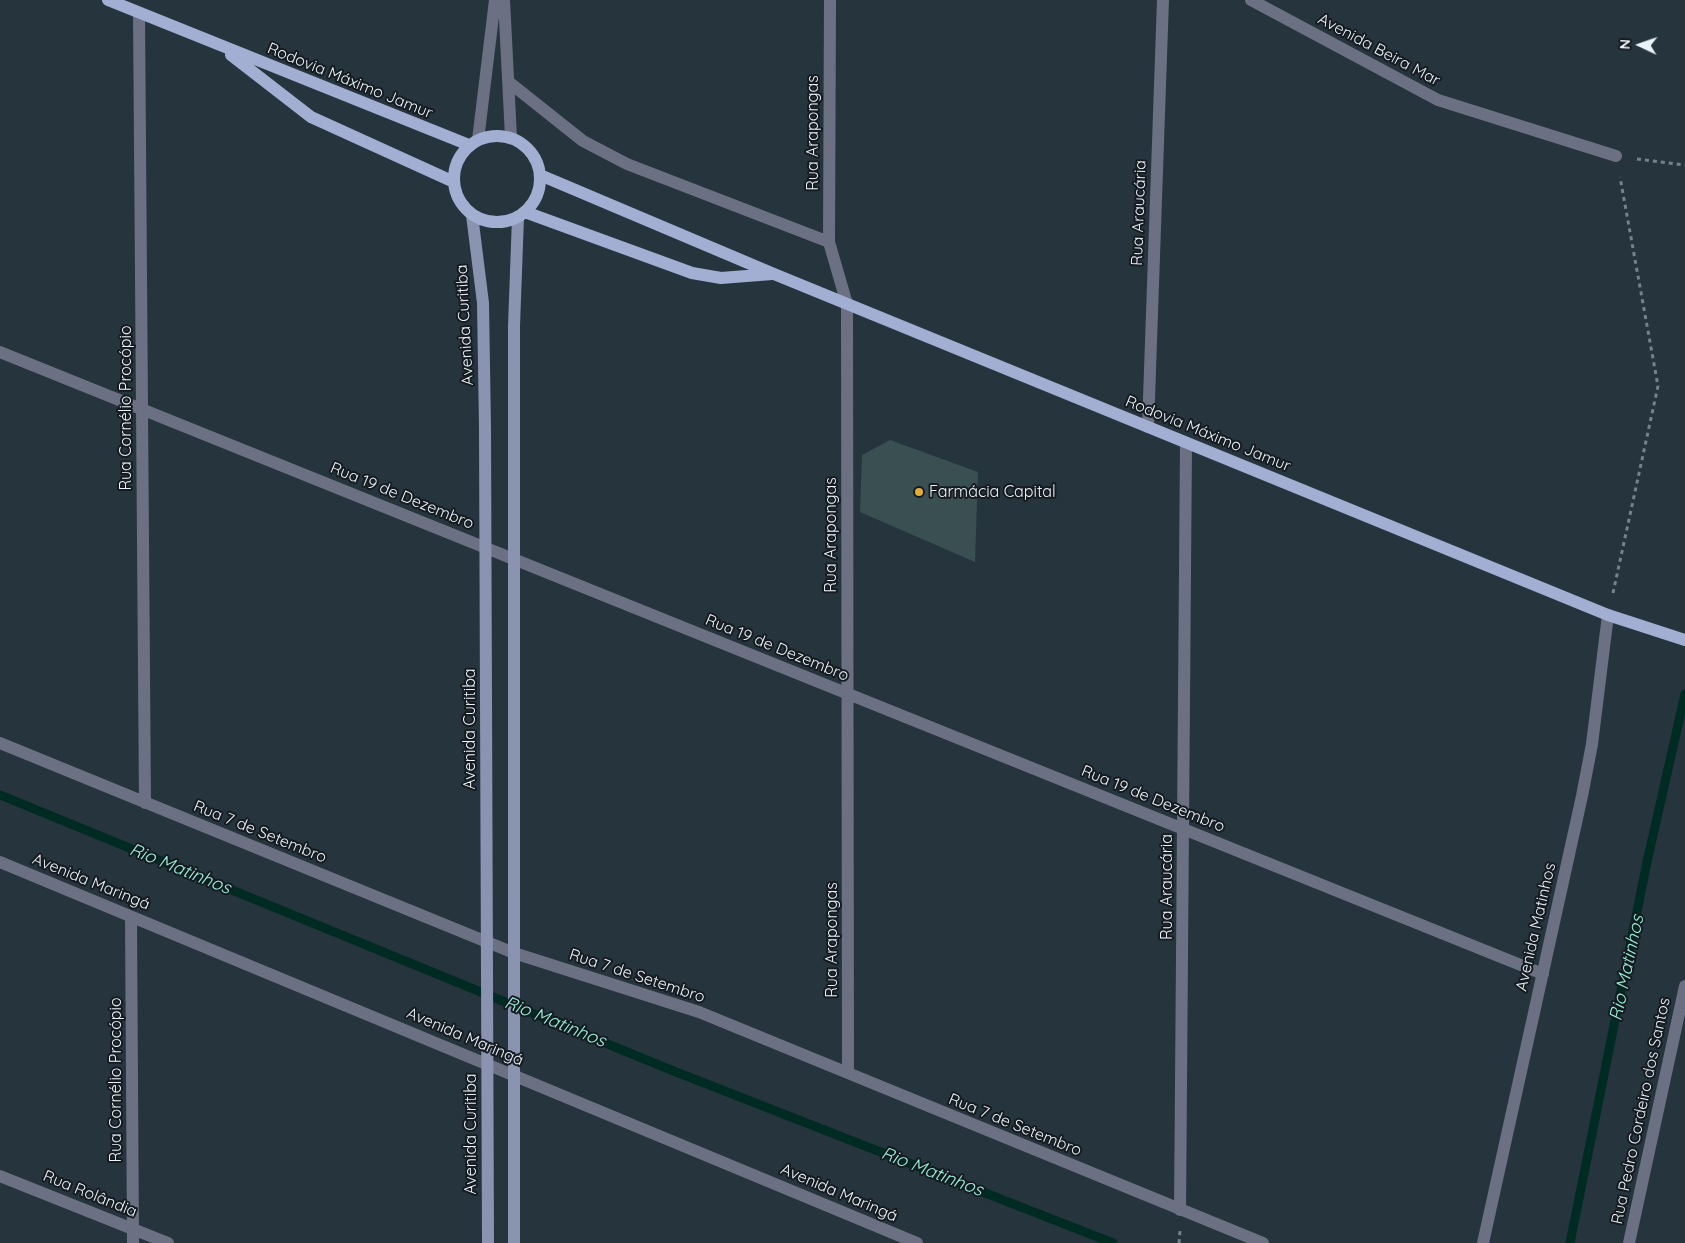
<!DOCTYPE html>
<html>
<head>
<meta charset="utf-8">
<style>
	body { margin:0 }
	#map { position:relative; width:1685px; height:1243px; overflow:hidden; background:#26343e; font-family:Quicksand,sans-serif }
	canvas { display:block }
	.north { position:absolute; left:1615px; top:20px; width:50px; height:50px; -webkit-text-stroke:4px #151b20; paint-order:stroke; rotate:273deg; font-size:14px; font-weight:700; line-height:20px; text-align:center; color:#eaf3fa }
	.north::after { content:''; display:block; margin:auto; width:18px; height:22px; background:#eaf3fa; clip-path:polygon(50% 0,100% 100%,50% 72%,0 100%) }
</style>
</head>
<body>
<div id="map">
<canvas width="1685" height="1243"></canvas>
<div class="north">N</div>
</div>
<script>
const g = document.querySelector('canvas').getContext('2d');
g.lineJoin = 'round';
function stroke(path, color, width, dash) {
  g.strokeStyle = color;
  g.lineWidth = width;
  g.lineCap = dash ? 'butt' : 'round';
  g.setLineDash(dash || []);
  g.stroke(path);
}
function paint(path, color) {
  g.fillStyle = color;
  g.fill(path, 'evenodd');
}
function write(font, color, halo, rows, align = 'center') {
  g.font = font + ' Quicksand,sans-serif';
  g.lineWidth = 4;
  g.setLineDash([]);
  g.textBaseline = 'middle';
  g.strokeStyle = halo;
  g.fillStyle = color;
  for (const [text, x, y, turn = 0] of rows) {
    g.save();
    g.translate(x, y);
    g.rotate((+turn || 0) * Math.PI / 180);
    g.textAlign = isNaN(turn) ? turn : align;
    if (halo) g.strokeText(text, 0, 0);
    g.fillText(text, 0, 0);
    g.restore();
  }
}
stroke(new Path2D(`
	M0 795 671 1070 1113 1243
	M1570 1243 1647 862 1685 694`), '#002b23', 9);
paint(new Path2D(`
	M890 440 978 472 975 562 860 512 862 455Z`), '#3a4f52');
stroke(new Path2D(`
	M1637 159 1685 165
	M1613 593 1658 386 1620 177
	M1179 1243 1180 1231`), '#76828b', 3, [4, 4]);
stroke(new Path2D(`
	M504 0 511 137
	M830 0 829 242 847 304 848 1073
	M1251 0 1438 100 1616 156
	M139 13 145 803
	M510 83 583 141 627 164 829 242
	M478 140 495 0
	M0 352 1543 974
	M1148 427 1163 0
	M0 743 514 953 699 1012 1263 1243
	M0 862 917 1243
	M131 917 133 1243
	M0 1176 168 1243
	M1180 1210 1186 443
	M1483 1243 1582 796 1592 744 1608 615
	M1629 1243 1685 986`), '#6b7182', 12);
stroke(new Path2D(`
	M472 215 483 303 485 428 488 1243
	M514 1243V326L518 217`), '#8a93af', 12);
stroke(new Path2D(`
	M108 0 469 145
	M231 55 311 117 454 182
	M454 179a43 43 0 1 1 86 0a43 43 0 1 1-86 0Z
	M540 175 774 274 1608 615 1685 640
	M525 212 692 273 721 278 772 274`), '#a2aed2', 12);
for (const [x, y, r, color] of [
	[919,492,5,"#e4ad35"]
]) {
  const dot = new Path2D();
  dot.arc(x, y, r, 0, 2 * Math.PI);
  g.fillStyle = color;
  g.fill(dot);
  stroke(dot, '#151b20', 2);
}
write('16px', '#eaf3fa', '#151b20', [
	["Avenida Beira Mar",1379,50,28],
	["Rodovia Máximo Jamur",350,81,22],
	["Rua Arapongas",813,133,-90],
	["Rua Araucária",1139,213,-88],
	["Avenida Curitiba",465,325,-93],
	["Rua Cornélio Procópio",126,408,-90],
	["Rodovia Máximo Jamur",1208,434,22],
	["Rua 19 de Dezembro",402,496,22],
	["Rua Arapongas",831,535,-90],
	["Rua 19 de Dezembro",777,648,22],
	["Avenida Curitiba",470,729,-90],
	["Rua 19 de Dezembro",1153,799,22],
	["Rua 7 de Setembro",260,832,22],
	["Avenida Maringá",91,882,22],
	["Rua Araucária",1167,887,-90],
	["Avenida Matinhos",1536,927,-77],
	["Rua Arapongas",832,940,-90],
	["Rua 7 de Setembro",637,976,18],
	["Avenida Maringá",465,1037,23],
	["Rua Cornélio Procópio",116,1080,-90],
	["Rua Pedro Cordeiro dos Santos",1641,1111,-78],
	["Rua 7 de Setembro",1015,1125,22],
	["Avenida Curitiba",471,1134,-90],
	["Avenida Maringá",839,1193,23],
	["Rua Rolândia",90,1194,22]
]);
write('16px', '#eaf3fa', '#151b20', [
	["Farmácia Capital",929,492]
], 'left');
write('italic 18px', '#99f3dc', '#151b20', [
	["Rio Matinhos",180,869,22],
	["Rio Matinhos",1627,968,-78],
	["Rio Matinhos",555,1022,22],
	["Rio Matinhos",932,1172,21]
]);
</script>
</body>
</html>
